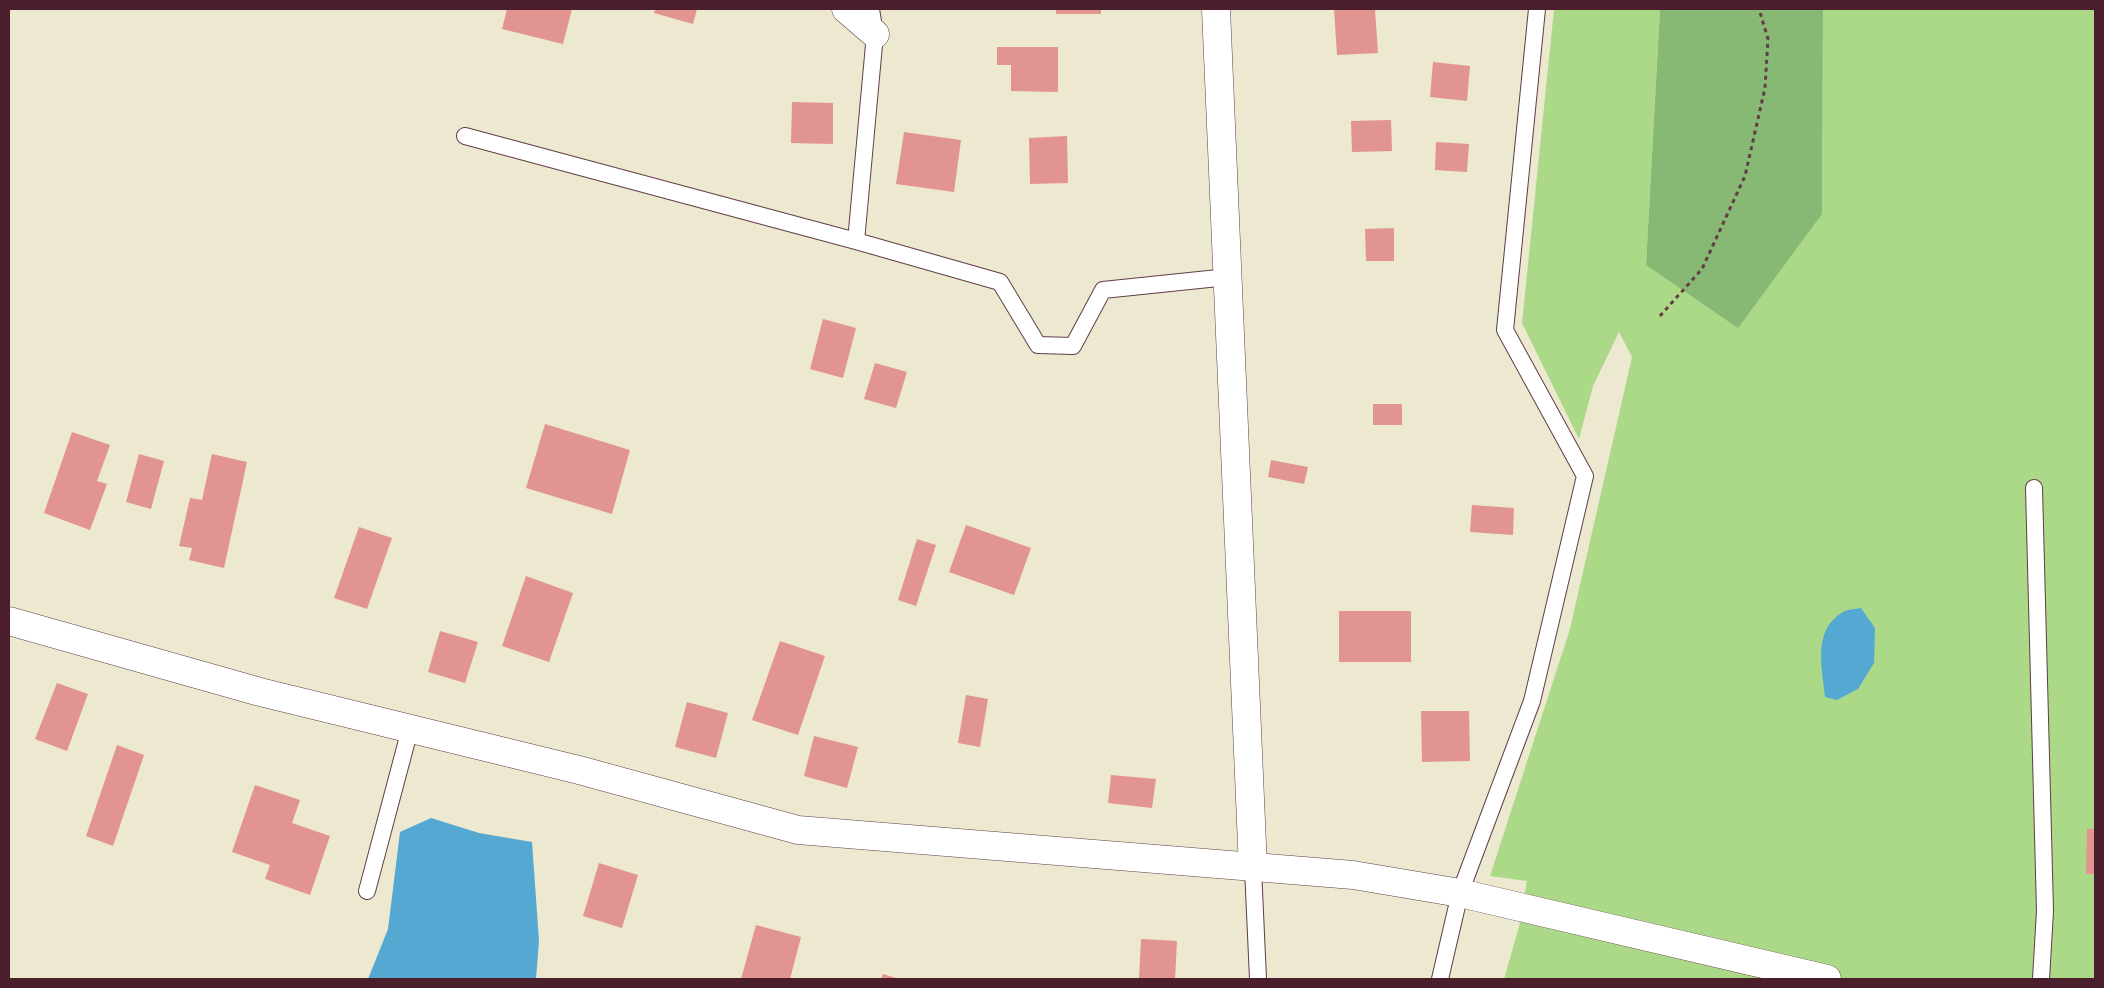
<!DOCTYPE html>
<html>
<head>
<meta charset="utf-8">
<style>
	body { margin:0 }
	#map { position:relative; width:2104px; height:988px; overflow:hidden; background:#ede8d0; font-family:"Playpen Sans",sans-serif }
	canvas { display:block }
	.frame { position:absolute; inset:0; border:10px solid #4a1f2b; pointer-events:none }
</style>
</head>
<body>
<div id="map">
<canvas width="2104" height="988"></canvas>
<div class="frame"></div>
</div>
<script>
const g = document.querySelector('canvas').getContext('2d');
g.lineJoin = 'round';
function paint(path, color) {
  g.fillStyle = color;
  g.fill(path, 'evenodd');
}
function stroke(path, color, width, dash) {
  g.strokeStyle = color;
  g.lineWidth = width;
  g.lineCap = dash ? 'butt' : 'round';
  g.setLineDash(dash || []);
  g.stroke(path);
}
paint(new Path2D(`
	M1554 9H1660L1646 265 1822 214 1823 9H2095V979H1504L1519 927 1527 881 1490 876 1570 629 1632 357 1619 332 1593 386 1579 439 1522 323Z`), '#abd987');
paint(new Path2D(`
	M1660 9H1823L1822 214 1738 328 1646 265Z`), '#88b974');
paint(new Path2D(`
	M1861 608 1875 628 1874 663 1858 689 1837 700 1825 697C1822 668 1812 630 1843 612 1848 609 1856 609 1861 608Z
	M431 818 479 833 532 842 539 941 536 979H368L388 929 400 832Z`), '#55a8d1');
paint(new Path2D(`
	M507 9H572L563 44 502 29Z
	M655 9H697L693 24 654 13Z
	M1056 9H1101V14H1056Z
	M1334 9H1375L1378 53 1337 55Z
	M997 47H1058V92L1011 91V65H997Z
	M1433 62 1470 66 1467 101 1430 97Z
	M792 102 833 103V144L791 143Z
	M1391 120 1392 151 1352 152 1351 121Z
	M904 132 961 140 954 192 896 184Z
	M1067 136 1068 183 1030 184 1029 138Z
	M1436 142 1469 144 1467 172 1435 170Z
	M1394 228V261H1366L1365 229Z
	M823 319 856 328 843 378 810 369Z
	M875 363 907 372 896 408 864 399Z
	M1373 404H1402V425H1373Z
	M545 424 630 450 612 514 526 488Z
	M72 432 110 445 97 481 107 484 90 530 44 513Z
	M139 454 164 461 151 509 126 502Z
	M212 454 247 462 224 568 189 560 192 548 179 546 190 498 202 500Z
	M1271 460 1308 467 1304 484 1268 477Z
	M1472 505 1514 508 1513 535 1470 532Z
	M966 525 1031 548 1014 595 949 572Z
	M359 527 392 538 367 609 334 598Z
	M917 539 936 545 916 606 898 600Z
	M526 576 573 593 549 662 502 646Z
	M1339 611H1411V662H1339Z
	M440 631 478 642 465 683 428 672Z
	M780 641 825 656 798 735 752 720Z
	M57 683 88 694 67 751 35 739Z
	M966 695 988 699 980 747 958 743Z
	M687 702 728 713 716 758 675 747Z
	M1421 711H1469L1470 761 1422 762Z
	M814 736 858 747 847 788 804 776Z
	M117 745 144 755 113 846 86 836Z
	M1111 775 1156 779 1152 808 1108 803Z
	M255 785 300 800 292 823 330 836 310 895 265 879 270 865 232 852Z
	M2087 829H2095V874H2086Z
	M599 863 638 875 622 928 583 916Z
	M756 925 801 937 790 979H741Z
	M1141 939 1177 941 1175 979H1139Z
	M883 974 899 979H881Z`), '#e29490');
const service = new Path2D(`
	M465 136 856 241 1000 282 1038 345 1073 346 1103 290 1228 277
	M856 241 875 34 871 9
	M2034 488 2045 911 2041 979
	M1253 868 1258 979
	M367 891 410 729
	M1440 979 1460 893 1532 701 1585 476 1505 330 1537 9`);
const minor = new Path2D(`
	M846 9 875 34
	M1216 9 1253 868
	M9 621 260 692 579 770 798 830 1353 875 1460 893 1827 979`);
stroke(service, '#623d44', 18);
stroke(minor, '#623d44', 29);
stroke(new Path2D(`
	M1660 316 1702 269 1745 176 1765 88 1768 39 1759 9`), '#623d44', 3, [4, 4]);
stroke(service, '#fff', 16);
stroke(minor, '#fff', 28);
</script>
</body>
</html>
